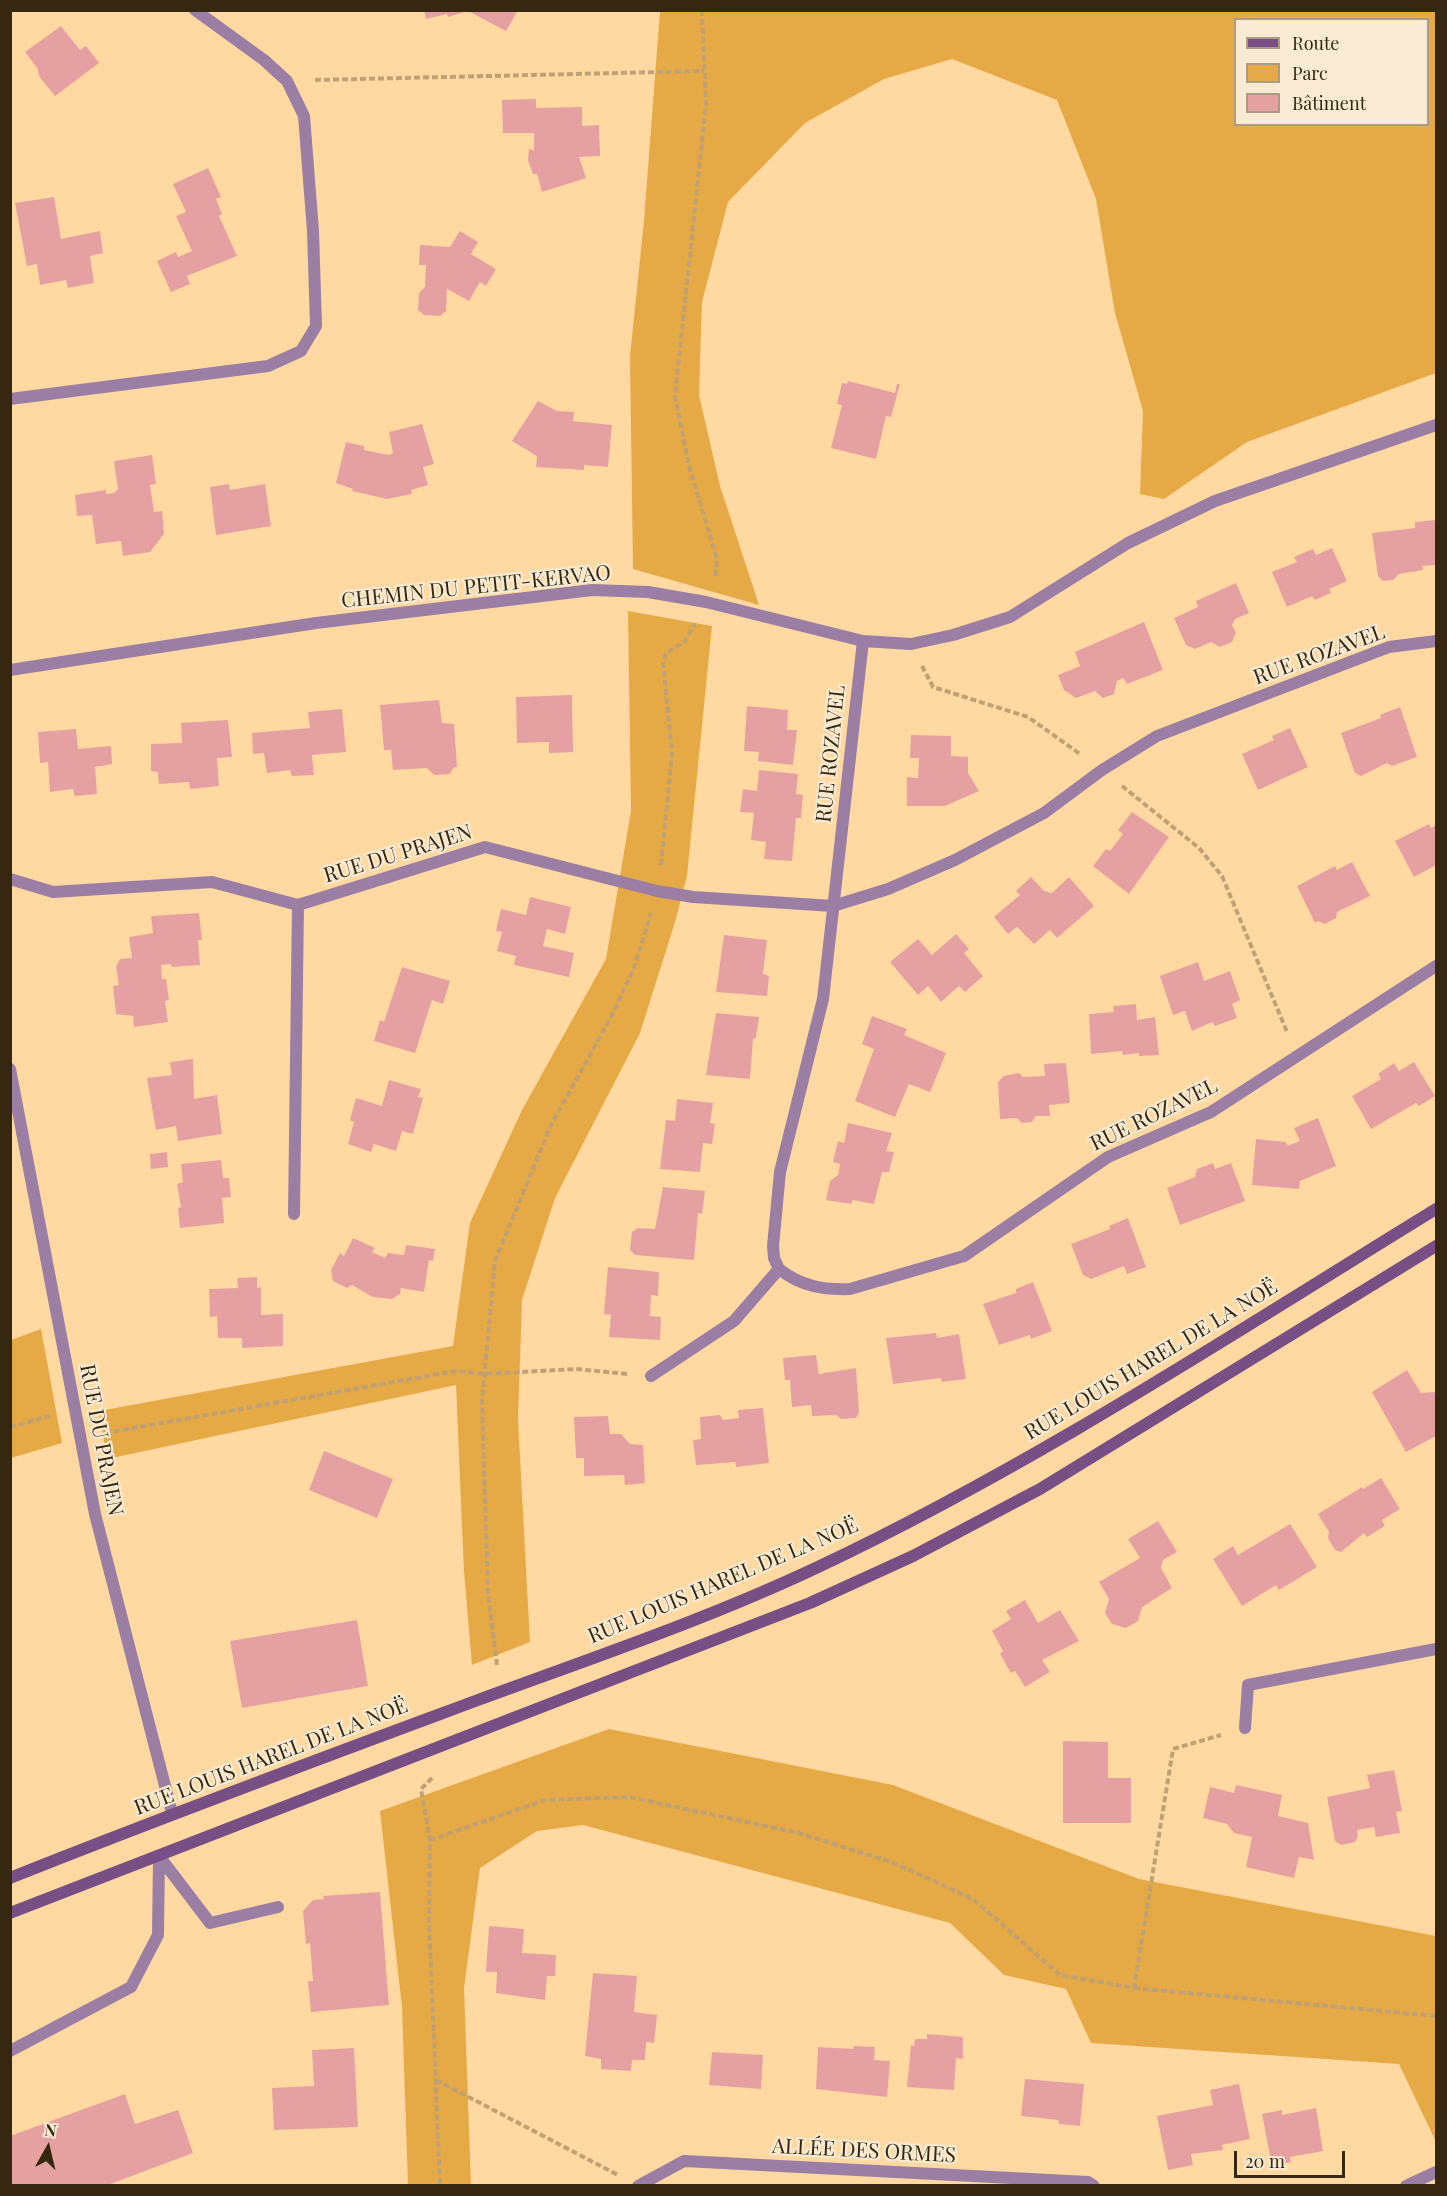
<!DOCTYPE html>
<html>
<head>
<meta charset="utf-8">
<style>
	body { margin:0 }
	#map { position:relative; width:1447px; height:2196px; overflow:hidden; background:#ffd9a1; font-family:"Playfair Display",serif }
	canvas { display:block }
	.frame { position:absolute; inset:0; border:12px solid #352710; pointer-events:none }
	.legend { position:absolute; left:1234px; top:18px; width:195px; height:108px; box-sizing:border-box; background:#f9ead4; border:2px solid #ab9c86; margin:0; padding:8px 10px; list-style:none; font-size:18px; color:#352710 }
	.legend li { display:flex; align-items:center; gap:12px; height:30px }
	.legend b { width:30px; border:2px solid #ab9c86 }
	.north { position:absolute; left:18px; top:2118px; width:60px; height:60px; -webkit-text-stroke:4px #f9ead4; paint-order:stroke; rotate:8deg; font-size:16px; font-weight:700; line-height:24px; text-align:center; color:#352710 }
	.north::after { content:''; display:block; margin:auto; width:21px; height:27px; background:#352710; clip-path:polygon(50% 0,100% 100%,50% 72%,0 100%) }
	.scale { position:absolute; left:1234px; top:2151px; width:111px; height:27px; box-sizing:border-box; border:3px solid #352710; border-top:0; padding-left:8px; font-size:18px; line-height:21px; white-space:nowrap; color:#352710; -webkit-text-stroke:4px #f9ead4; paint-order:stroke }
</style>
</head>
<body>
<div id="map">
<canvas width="1447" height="2196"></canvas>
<div class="frame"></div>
<ul class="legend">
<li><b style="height:8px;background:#774f84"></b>Route</li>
<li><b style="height:16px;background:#e5aa46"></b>Parc</li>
<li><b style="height:16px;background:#e5a0a2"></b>Bâtiment</li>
</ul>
<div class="north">N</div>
<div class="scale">20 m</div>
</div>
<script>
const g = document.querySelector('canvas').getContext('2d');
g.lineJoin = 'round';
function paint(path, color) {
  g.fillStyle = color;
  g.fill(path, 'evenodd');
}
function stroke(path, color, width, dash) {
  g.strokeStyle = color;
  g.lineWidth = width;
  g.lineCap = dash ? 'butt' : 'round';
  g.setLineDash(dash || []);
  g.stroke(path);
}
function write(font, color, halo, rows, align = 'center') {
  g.font = font + ' "Playfair Display",serif';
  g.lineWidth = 4.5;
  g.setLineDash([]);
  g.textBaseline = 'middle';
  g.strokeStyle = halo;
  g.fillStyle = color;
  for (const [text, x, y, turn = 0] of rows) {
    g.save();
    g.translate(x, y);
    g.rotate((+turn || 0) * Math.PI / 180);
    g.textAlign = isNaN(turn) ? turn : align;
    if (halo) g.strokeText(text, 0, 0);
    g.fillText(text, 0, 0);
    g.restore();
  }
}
paint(new Path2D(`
	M660 11H1436V373L1247 442 1164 499 1140 494 1143 411 1115 313 1096 199 1057 100 952 59 884 79 805 123 728 202 702 302 699 395 720 486 759 605 633 569 630 356 644 221ZM1236 20H1428V124H1236Z
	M628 611 712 626 687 876 675 922 640 1033 555 1198 522 1300 518 1420 530 1642 472 1665 464 1572 456 1385 107 1459 99 1411 453 1346 470 1223 522 1110 606 959 631 811Z
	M41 1329 62 1443 11 1458V1340Z
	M609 1729 893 1785 1139 1879 1436 1936V2142L1399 2064 1091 2043 1066 1989 1004 1975 950 1923 583 1825 537 1831 480 1868 464 1988 471 2185H408L402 2007 380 1811Z`), '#e5aa46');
paint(new Path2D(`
	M424 10H518L506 31 468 11 448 17 447 14 426 19Z
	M61 26 80 50 86 46 99 63 55 96 39 76 38 69 25 52Z
	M536 99V108L582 107V126L599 125 600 156 579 157 586 178 542 192 537 174H533L528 160 529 149 534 150V133H503L502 100Z
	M208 168 221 197 216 199 222 214 219 216 237 256 187 276 190 284 171 292 157 261 176 252 178 257 192 251 176 216 186 212 173 184Z
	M54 197 61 239 100 231 103 253 90 256 94 283 68 288 66 280 40 285 37 264 27 266 15 203Z
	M460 231 478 242 471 254 496 269 486 286 480 282 469 301 447 289 446 311 440 316 424 315 418 310 419 293 425 287 426 265H419L420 245 450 247Z
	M848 381 895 393 897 384H900L891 417 886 416 876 459 831 448 842 405 837 404 842 383 847 384Z
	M538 401 557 411 574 412 573 421 612 425 608 467 584 465V470L536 467 537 456 512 441Z
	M422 424 434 464 423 467 428 485 411 490 412 494 387 499 352 491 353 489 336 483 346 442 364 446V450L389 455 393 453 389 432Z
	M152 455 156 484 150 485 154 512 162 511 164 534 150 552 123 556 121 541 96 544 92 515 77 516 75 495 106 490V494L114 493 118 489 114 461Z
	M229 484 230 490 265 484 271 526 216 535 210 487Z
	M1435 520 1436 565 1422 566 1423 570 1399 574 1393 580 1383 581 1378 576 1372 533 1415 528V522Z
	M1332 548 1347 581 1329 589 1331 593 1315 600 1312 596 1287 607 1272 572 1297 562 1294 557 1313 549 1316 555Z
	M1236 583 1249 613 1235 619 1232 625 1236 633 1232 642 1220 647 1211 642 1195 649 1186 645 1174 618 1198 607 1196 601Z
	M1144 622 1163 670 1127 684 1123 678 1117 681 1114 694 1103 698 1095 691 1076 698 1064 690 1058 675 1080 666 1075 652Z
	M572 695 573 752 549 753V742L517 743 516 697Z
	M439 700 442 723 454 724 457 767 453 768 450 774 434 775 427 768 393 770 391 750H384L380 705Z
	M747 706 788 710 787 730H797L793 765 758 761 759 752 744 751Z
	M1400 707 1417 757 1392 766 1387 763 1361 776 1355 773 1341 733 1381 718 1380 715Z
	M342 709 346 752 312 755 314 775 292 776 290 770 267 773 264 753 253 754 252 733 310 728 308 712Z
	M228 720 232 757 217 758 219 786 190 789 189 782 159 784 158 772 151 771V744L182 743 181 723Z
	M1290 728 1308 767 1258 790 1242 754 1274 740 1272 736Z
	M76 729 78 749 111 746 112 764 95 767 97 794 75 796 73 789 50 792 48 762 40 763 38 732Z
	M911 735 951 736V756L968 757V773L979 791 945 806H907V777L918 778 919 758H910Z
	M759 770 798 774 796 794 803 795 801 818H796L792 861 764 859 766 842 751 840 754 813 740 812 743 789 757 791Z
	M1132 812 1169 837 1129 894 1093 866 1106 849 1110 851 1123 834 1118 830Z
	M1429 824 1431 828 1436 825V865L1414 877 1395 841Z
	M1352 862 1370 896 1337 912 1336 918 1325 924 1318 921 1315 923 1297 886 1335 866 1337 870Z
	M1031 877 1044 891 1052 893 1069 877 1094 906 1057 938 1050 930 1034 944 1017 927 1008 934 994 917 1020 895 1016 891Z
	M530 897 571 907 565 934 547 929 543 946 574 953 569 977 514 965 516 956 497 951 502 932 496 931 501 909 526 915Z
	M199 913 202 940H198L200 965 172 967 171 964 161 965 162 979H166L169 1000 165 1001 168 1022 134 1027 133 1016 116 1014 113 986 119 985 116 967 120 959 132 958 129 937 153 933 151 916Z
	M956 934 969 949 964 953 983 976 965 992 959 986 941 1002 928 986 918 995 890 962 918 939 932 955Z
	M724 935 767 940 763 974 769 976 767 996 716 992Z
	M1198 962 1204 981 1230 971 1240 1000 1232 1004 1237 1018 1215 1026 1212 1022 1192 1031 1185 1011 1173 1015 1160 976Z
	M402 967 450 981 443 1004 432 1000 415 1053 374 1041 380 1020 384 1022Z
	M1136 1004 1137 1020 1155 1017 1159 1055 1139 1056V1053L1123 1055 1122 1051 1091 1054 1089 1014 1114 1012 1113 1006Z
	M716 1013 759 1017 756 1038 753 1039 750 1079 706 1075Z
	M872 1016 907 1029 904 1035 946 1053 930 1092 909 1084 895 1117 855 1101 874 1049 862 1044Z
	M193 1059 194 1099 217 1095 222 1134 178 1141 176 1126 156 1130 147 1078 172 1075 170 1062Z
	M1414 1062 1435 1096 1419 1106 1416 1103 1371 1129 1352 1096 1381 1079 1378 1074 1394 1063 1399 1071Z
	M1066 1063 1070 1103 1049 1105 1050 1116H1036L1032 1122 1022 1123 1017 1118 1000 1119 998 1082 1004 1076 1019 1073 1023 1077 1045 1076 1044 1064Z
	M389 1080 421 1089 418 1097 423 1098 413 1134 402 1131 396 1151 374 1144 371 1152 348 1144 354 1122 350 1120 356 1098 382 1106Z
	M677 1099 713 1103 710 1123 715 1124 712 1144 703 1143 700 1172 660 1169 666 1120 675 1121Z
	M1318 1118 1336 1166 1300 1181 1299 1189 1252 1185 1256 1139 1286 1142 1287 1146 1300 1141 1294 1128Z
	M848 1123 892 1133 886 1151 894 1152 889 1172H882L874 1204 853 1200 851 1204 826 1200 830 1181 838 1175 840 1164 833 1162 838 1141 844 1143Z
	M167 1152 168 1167 151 1169 150 1154Z
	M221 1160 223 1178H229L231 1197 222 1198 224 1223 180 1228 178 1208 181 1207 177 1184 183 1182 181 1164Z
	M1213 1163 1215 1169 1231 1163 1245 1201 1180 1225 1167 1188 1195 1177 1197 1169Z
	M663 1187 705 1191 702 1214 698 1213 694 1260 635 1255 630 1250 632 1232 638 1228 655 1229Z
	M1128 1218 1146 1267 1127 1274 1124 1266 1091 1279 1083 1275 1071 1244 1110 1229 1109 1226Z
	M353 1238 375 1248 372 1252 385 1258 388 1253 404 1255 406 1245 435 1249 433 1261 429 1260 424 1292 401 1288 400 1294 392 1299 373 1297 352 1285 347 1288 333 1281 331 1270 340 1253 344 1256Z
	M608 1267 659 1272 658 1296 651 1295 650 1316 661 1317 660 1340 609 1337 611 1315 604 1314Z
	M257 1277V1288L261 1287V1315L283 1314V1346L242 1348V1338H218L217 1316 210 1317 209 1289 238 1288 237 1278Z
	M1033 1282 1052 1331 1031 1339 1030 1335 999 1345 983 1304 1016 1293V1289Z
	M936 1333 937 1338 959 1334 966 1379 942 1382 941 1378 893 1384 886 1338Z
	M816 1355 819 1374 856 1368 859 1412 856 1418 841 1419 836 1415 812 1416 811 1405 792 1407 790 1380H785L783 1358Z
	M1407 1370 1421 1393 1436 1392V1436L1406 1452 1372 1392Z
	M763 1408 769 1463 736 1467 735 1462 696 1465 693 1440 701 1439 700 1417 720 1415 723 1420 739 1418 738 1410Z
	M608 1416 610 1434H621L630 1444 643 1445 645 1483 625 1485 624 1475 584 1476V1458H576L574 1417Z
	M324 1451 393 1479 377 1518 309 1490Z
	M1381 1478 1400 1509 1382 1520 1385 1526 1367 1537 1364 1533 1341 1552 1335 1550 1328 1538 1329 1532 1318 1514 1362 1487 1363 1489Z
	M1158 1521 1177 1552 1163 1560 1161 1568 1172 1588 1142 1607 1138 1621 1126 1628 1112 1624 1105 1613 1109 1599 1099 1582 1140 1558 1128 1539Z
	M1290 1524 1317 1567 1279 1590 1276 1585 1242 1606 1213 1559 1233 1546 1238 1555Z
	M1025 1600 1038 1623 1060 1610 1079 1641 1042 1660 1050 1672 1025 1687 1015 1671 1011 1673 1000 1654 1003 1651 992 1631 1011 1619 1006 1611Z
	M357 1620 368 1686 242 1708 230 1641Z
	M1063 1741 1108 1742V1778H1131V1823H1063Z
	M1394 1770 1402 1811 1396 1812 1400 1833 1376 1837 1374 1827 1357 1830 1358 1836 1355 1842 1341 1845 1335 1841 1327 1797 1370 1788 1367 1775Z
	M1236 1785 1282 1795 1278 1816 1308 1823 1314 1860 1299 1857 1294 1878 1246 1867 1252 1837 1234 1833 1227 1824 1203 1818 1210 1787 1234 1793Z
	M380 1892 389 2005 311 2012 308 1981H313L310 1943 306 1944 303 1911 313 1900 324 1899 323 1896Z
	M489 1926 524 1929 522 1953 556 1955 555 1976H547L545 2000 496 1993 497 1972H486Z
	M593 1973 637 1976 634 2012 657 2015 654 2043 646 2042 645 2060H632L631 2071 601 2069V2059L585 2056Z
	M927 2034 963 2037V2059L956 2058 954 2090 907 2087 911 2045 914 2046 915 2039H927Z
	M854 2046 875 2047 874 2060 890 2061 887 2097 816 2089 818 2047 853 2049Z
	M354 2048 358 2127 274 2130 272 2088 314 2086 312 2050Z
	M712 2052 763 2055 761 2089 709 2085Z
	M1025 2079 1084 2084 1080 2126 1059 2124 1058 2120 1021 2116Z
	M1239 2084 1250 2139 1222 2145 1223 2150 1191 2154 1193 2165 1168 2170 1157 2116 1213 2105 1210 2090Z
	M125 2094 135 2124 178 2110 193 2153 105 2186H10V2136Z
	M1316 2108 1323 2151 1290 2157 1291 2162 1272 2166 1262 2114 1282 2110V2115Z`), '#e5a0a2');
stroke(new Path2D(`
	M702 10 706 104 675 396 689 466 717 559 715 579
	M315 80 704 71
	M922 666 933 687 1028 717 1080 754
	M1122 786 1199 848 1222 876 1287 1032
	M661 865 672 754 663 662 666 653 684 642 695 624
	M10 1427 50 1416
	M105 1433 456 1371 484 1374 576 1369 628 1374
	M497 1665 488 1593 482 1401 495 1261 551 1125 611 1017 634 968 651 913
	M432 1778 421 1789 430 1840 429 1918 440 2186
	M430 1840 545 1800 629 1797 799 1833 894 1863 973 1899 1060 1975 1134 1988 1173 1749 1221 1735
	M1134 1988 1436 2016
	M436 2080 618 2175`), '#c0a174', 4, [6, 3]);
stroke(new Path2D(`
	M159 1856 210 1923 278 1907
	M10 2051 131 1987 158 1935 159 1856`), '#9a7ea3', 12);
stroke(new Path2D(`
	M10 399 268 366 301 351 316 326 313 231 304 116 287 81 264 60 195 10
	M10 670 316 623 592 590 648 592 706 602 863 641 911 644 953 635 1010 617 1128 543 1215 501 1436 425
	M10 879 53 892 212 882 298 905 485 847 657 891 693 897 833 906 888 889 955 860 1044 813 1102 770 1157 736 1389 647 1436 641
	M10 1069 95 1514 172 1813
	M294 1214 298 905
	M779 1269C801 1286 822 1290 850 1289L964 1256 1108 1157 1211 1112 1436 966
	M651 1376 734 1321 779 1269 774 1258 773 1246 780 1172 823 999 863 641
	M1245 1728 1248 1685 1436 1649
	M638 2186 684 2161 1088 2182 1094 2186
	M1406 2186 1436 2172`), '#9a7ea3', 12);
stroke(new Path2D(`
	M10 1878C165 1816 322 1758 478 1700 592 1658 708 1619 818 1567 1034 1465 1234 1333 1436 1209
	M10 1913 810 1603 913 1556 1040 1489 1436 1246`), '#774f84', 12);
write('21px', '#352710', '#f9ead4', [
	["CHEMIN DU PETIT-KERVAO",476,587,-6],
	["RUE ROZAVEL",1319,655,-20],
	["RUE ROZAVEL",831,754,-84],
	["RUE DU PRAJEN",398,854,-17],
	["RUE ROZAVEL",1154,1115,-26],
	["RUE LOUIS HAREL DE LA NOË",1151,1360,-31],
	["RUE DU PRAJEN",101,1440,79],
	["RUE LOUIS HAREL DE LA NOË",723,1581,-23],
	["RUE LOUIS HAREL DE LA NOË",271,1757,-21],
	["ALLÉE DES ORMES",864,2151,3]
]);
</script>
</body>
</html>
